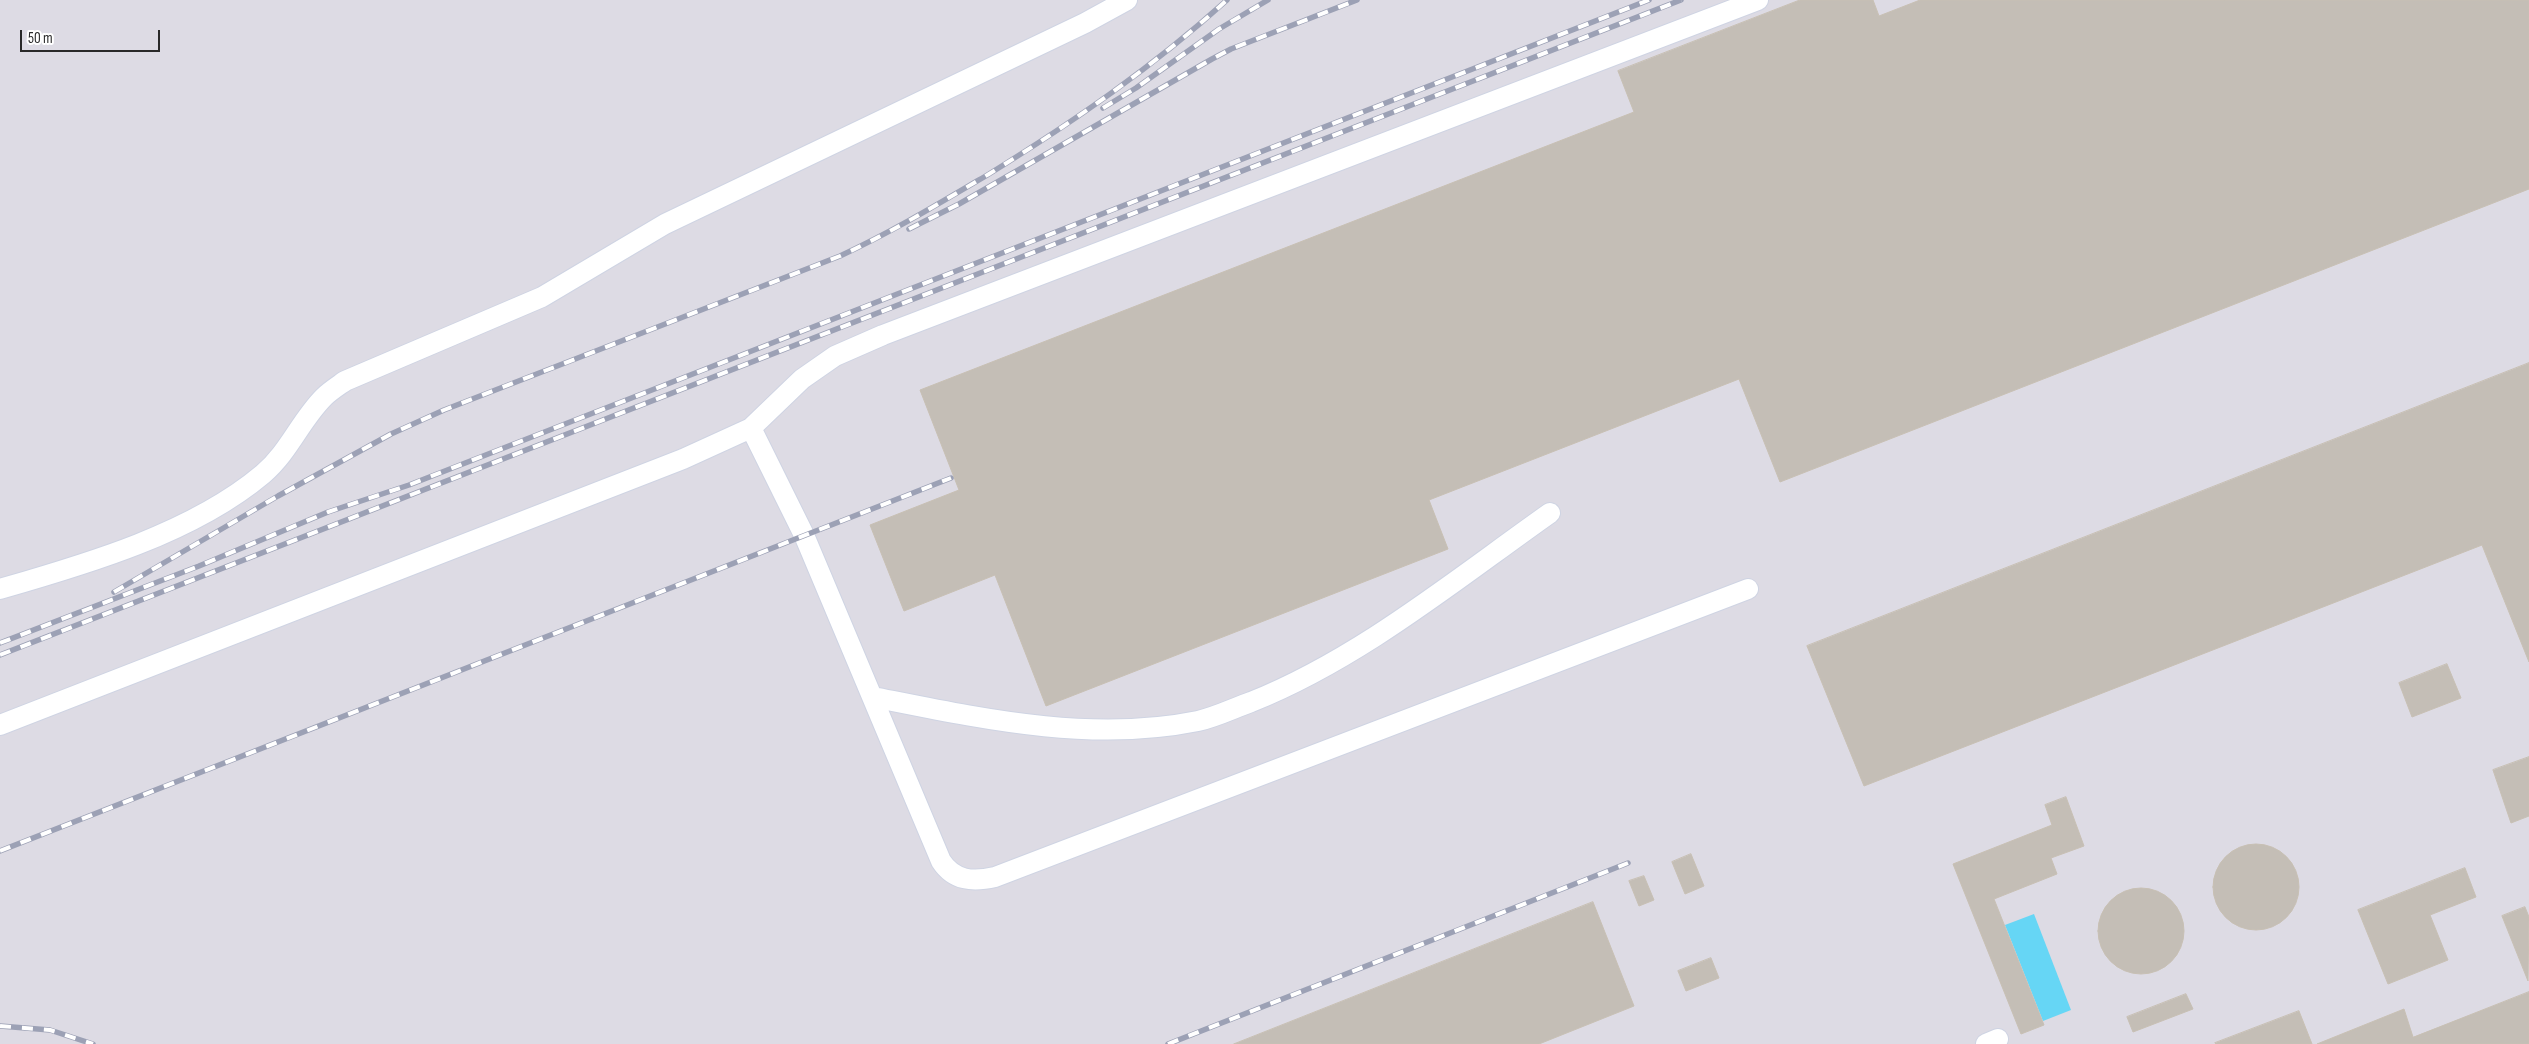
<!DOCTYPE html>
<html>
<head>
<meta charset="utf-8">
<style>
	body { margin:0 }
	#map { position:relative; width:2529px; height:1044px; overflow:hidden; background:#ece3da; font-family:"Sofia Sans Condensed",sans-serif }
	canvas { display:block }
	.scale { position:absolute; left:20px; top:30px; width:140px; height:22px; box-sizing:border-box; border:2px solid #292929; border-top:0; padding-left:6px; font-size:15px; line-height:18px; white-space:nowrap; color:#292929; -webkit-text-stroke:4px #fff; paint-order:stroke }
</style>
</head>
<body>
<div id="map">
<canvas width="2529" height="1044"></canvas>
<div class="scale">50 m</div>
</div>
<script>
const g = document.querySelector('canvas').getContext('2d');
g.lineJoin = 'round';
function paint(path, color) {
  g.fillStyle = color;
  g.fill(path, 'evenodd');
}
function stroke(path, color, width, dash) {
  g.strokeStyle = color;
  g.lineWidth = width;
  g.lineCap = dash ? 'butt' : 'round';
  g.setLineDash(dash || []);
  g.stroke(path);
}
paint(new Path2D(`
	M0 0H2529V1044H0Z`), '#dddbe4');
paint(new Path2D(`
	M2034 914 2071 1010 2043 1021 2005 925Z`), '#66d6f5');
const building = new Path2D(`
	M1800 0H1873L1879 16 1920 0H2529V189L1780 482 1739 379 1429 500 1448 549 1046 706 995 575 904 611 870 525 959 490 920 390 1634 112 1618 71Z
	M2529 363V662L2482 545 1864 786 1807 646Z
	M2447 664 2461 698 2412 717 2399 683Z
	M2529 757V816L2511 823 2493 770Z
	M2066 797 2084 846 2051 858 2057 874 1994 899 2044 1025 2021 1034 1953 864 2052 825 2045 805Z
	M2213 887a43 43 0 1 1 86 0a43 43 0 1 1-86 0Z
	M1691 854 1704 886 1685 894 1672 862Z
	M2465 868 2476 897 2430 915 2448 960 2388 984 2358 910Z
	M1644 876 1654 900 1639 906 1629 881Z
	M2098 931a43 43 0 1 1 86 0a43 43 0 1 1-86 0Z
	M1593 902 1634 1006 1539 1044H1234Z
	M2525 907 2529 917 2528 981 2502 916Z
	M1711 958 1719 978 1686 991 1678 971Z
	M2529 992V1044H2317L2404 1009 2413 1037Z
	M2186 994 2193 1009 2133 1032 2127 1017Z
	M2299 1011 2312 1044H2216L2215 1043Z`);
paint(building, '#c4beb6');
stroke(building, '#c8c0b4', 1);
const minor = new Path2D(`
	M751 428 804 535 941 861C954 881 973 882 995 877L1748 589
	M0 589C87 564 193 533 263 474 289 452 300 421 324 397 330 391 338 386 345 381L542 297 665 224 1085 23 1127 0
	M873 697C979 718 1090 743 1198 721 1216 717 1234 708 1251 702 1359 659 1455 580 1550 513
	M0 725 683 459 751 428 802 379 835 356 883 335 1758 0
	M1986 1044 1998 1039`);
stroke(minor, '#cfd4e3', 22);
stroke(minor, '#fff', 20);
const rail = new Path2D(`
	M1103 108 1136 88 1219 29 1268 0
	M909 229 959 204 1212 59 1231 49 1357 0
	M114 592 278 496 391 434 444 410 840 256C892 232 940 203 989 174 1073 122 1153 67 1227 0
	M0 643 199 566 328 512 409 485 1649 0
	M0 655 1681 0
	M0 851 951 478
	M0 1026 50 1030 93 1044
	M1168 1044 1628 863`);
stroke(rail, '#9ca1b5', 5.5);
stroke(rail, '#fff', 4, [11]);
</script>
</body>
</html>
